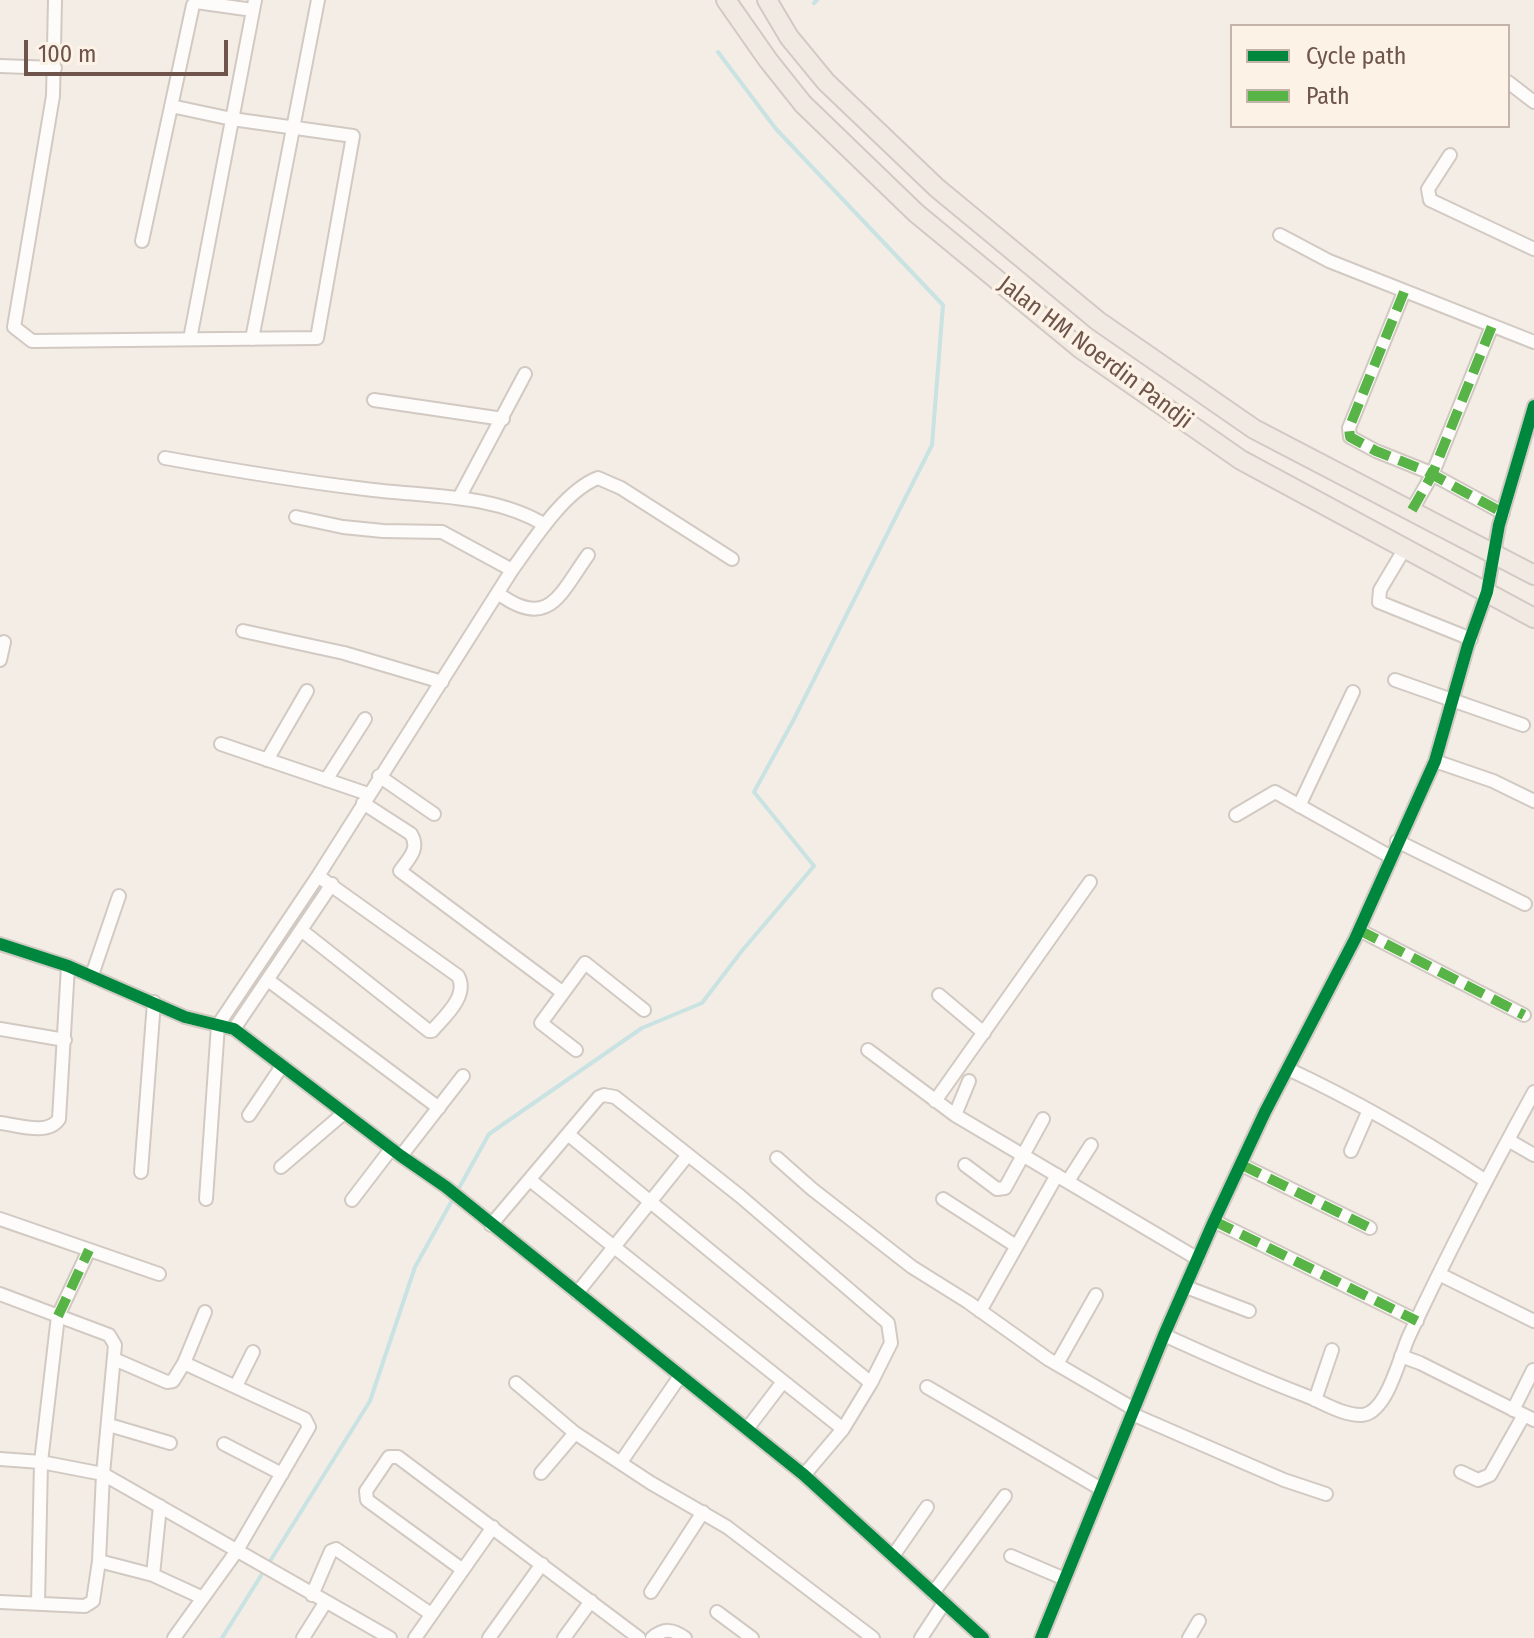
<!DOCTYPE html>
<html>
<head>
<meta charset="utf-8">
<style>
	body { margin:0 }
	#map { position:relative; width:1534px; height:1638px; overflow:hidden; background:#f4ede6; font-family:"Fira Sans Condensed",sans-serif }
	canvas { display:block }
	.legend { position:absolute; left:1230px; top:24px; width:280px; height:104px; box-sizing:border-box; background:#fdf2e6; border:2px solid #c4b3a8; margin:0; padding:10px 14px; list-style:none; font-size:24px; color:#6e544a }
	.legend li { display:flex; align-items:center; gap:16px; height:40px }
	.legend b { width:40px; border:2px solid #c4b3a8 }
	.scale { position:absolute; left:24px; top:40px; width:204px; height:36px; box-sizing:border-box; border:4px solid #6e544a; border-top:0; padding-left:10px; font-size:24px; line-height:28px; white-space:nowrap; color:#6e544a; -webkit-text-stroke:6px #fdf2e6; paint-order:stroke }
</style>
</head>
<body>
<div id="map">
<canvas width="1534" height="1638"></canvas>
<ul class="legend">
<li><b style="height:10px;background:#00873e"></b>Cycle path</li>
<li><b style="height:10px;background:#59b447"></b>Path</li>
</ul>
<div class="scale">100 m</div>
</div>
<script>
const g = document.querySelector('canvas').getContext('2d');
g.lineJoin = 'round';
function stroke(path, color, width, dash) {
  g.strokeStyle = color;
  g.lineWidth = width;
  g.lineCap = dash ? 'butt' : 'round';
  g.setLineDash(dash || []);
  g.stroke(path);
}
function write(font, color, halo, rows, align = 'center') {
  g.font = font + ' "Fira Sans Condensed",sans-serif';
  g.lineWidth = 7;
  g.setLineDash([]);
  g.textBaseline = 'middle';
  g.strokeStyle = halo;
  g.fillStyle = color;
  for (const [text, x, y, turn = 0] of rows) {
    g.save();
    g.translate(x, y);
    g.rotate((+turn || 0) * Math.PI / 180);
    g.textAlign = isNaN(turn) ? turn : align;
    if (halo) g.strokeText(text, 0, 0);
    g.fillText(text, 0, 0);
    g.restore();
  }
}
stroke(new Path2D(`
	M814 3 817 0
	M222 1638 370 1401 415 1267 489 1134 642 1028 702 1003 741 952 814 866 754 792 793 721 932 445 943 305 776 129 718 52`), '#c9e2e2', 4);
const street = new Path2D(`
	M55 0 53 96 14 327 32 341 317 338 353 136 232 119 171 106
	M0 66 55 68
	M1508 82 1534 102
	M1450 155 1428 189 1430 200 1534 249
	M1280 235 1329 261 1534 342
	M142 241 193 5 196 2 253 10
	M1404 292 1349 428 1350 437 1376 451 1426 471 1503 513
	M190 339 255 0
	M252 339 318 0
	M374 400 503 419
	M165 458C231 470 298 481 365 489 425 497 492 493 545 525
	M459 498 525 374
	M1412 510 1432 475 1492 326
	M296 517 343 527 383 531 442 532 512 570
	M1405 548 1380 590 1379 602 1471 639
	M499 594C549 630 560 594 588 555
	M243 631 344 653 442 682
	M0 660 4 642
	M1395 680 1523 725
	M221 744 368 794
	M267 760 307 691
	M1435 761 1493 781 1534 801
	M379 776 434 814
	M326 780 365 719
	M363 803 411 834C420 849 409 858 400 871L562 992
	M1299 806 1353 692
	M1236 815 1275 792 1391 857
	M1397 841 1525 904
	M301 930 429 1031H432C444 1017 469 996 458 976L318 876
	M1359 930 1524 1015
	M0 944 68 966 185 1017 234 1029 401 1156 446 1187 804 1475 983 1638
	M92 975 119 896
	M268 980 439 1108
	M939 995 984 1033
	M0 1029 65 1040
	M234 1029 332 884
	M576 1050 541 1023 585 963 644 1010
	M868 1050 955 1115 1198 1259
	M1288 1069C1357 1101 1422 1139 1486 1181
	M935 1101 1090 882
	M249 1115 282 1066
	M955 1115 969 1081
	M0 1123C18 1125 48 1136 59 1119L68 966
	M569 1135 871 1383
	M1508 1140 1534 1155
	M1351 1151 1369 1110
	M401 1156 463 1076
	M777 1158 812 1189 912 1267 968 1302 1048 1359 1134 1409
	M965 1165 997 1189 1005 1188 1043 1119
	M1242 1165 1370 1228
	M281 1167 344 1113
	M141 1172 154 1002
	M530 1180 843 1429
	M1068 1181 1091 1145
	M206 1199 218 1025 318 876 512 570C533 541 564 491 598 478L621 488 732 559
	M943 1199 1016 1246
	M352 1200 391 1149
	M0 1219 159 1274
	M1214 1221 1417 1321
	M491 1225 599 1097 604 1095 615 1097 740 1196 888 1323 891 1343 871 1383 843 1429 804 1475
	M1439 1274 1534 1321
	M1186 1287 1249 1311
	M577 1293 687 1156
	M0 1294 109 1335 115 1345 103 1474 99 1561 93 1601 85 1606 0 1602
	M980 1311 1057 1175
	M1164 1335C1210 1356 1256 1377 1304 1395 1321 1401 1341 1415 1361 1415 1387 1415 1400 1355 1409 1336 1448 1253 1490 1172 1534 1092
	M1401 1356 1420 1363 1534 1420
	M114 1359 167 1382 173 1381 184 1363 205 1312
	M1057 1364 1096 1295
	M516 1383 575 1433 651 1483 727 1527 873 1638
	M236 1386 253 1352
	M927 1387 1101 1489
	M1315 1400 1332 1350
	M1513 1410 1533 1370
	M1132 1414 1284 1480 1326 1494
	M109 1425 170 1443
	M747 1429 782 1383
	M224 1444 282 1474
	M0 1459 41 1462 103 1474 390 1638
	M621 1462 680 1376
	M1461 1472 1478 1480 1490 1475 1524 1415
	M541 1473 575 1433
	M893 1556 927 1507
	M1011 1556 1065 1579
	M99 1561 153 1575 203 1598
	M463 1570 367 1500 366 1491 389 1457H398L639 1638
	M153 1575 160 1506
	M651 1592 703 1512
	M933 1593 1005 1496
	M312 1595 331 1551 336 1549 431 1614
	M38 1603 41 1462 58 1316 89 1250
	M717 1612 752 1638
	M174 1638 236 1552 309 1427 305 1419 184 1363
	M303 1638 325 1603
	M415 1638 493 1527
	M489 1638 542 1564
	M564 1638 591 1601
	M652 1638C664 1628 673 1629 685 1638
	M921 1638 944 1603
	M1041 1638 1164 1335 1214 1221 1265 1112 1355 939 1435 761 1468 645 1487 592 1499 525 1534 406
	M1189 1638 1199 1621`);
const primary = new Path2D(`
	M726 0 768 60 803 104 916 213 1081 349 1241 460 1534 618
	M767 0 789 37 826 82 937 188 1098 321 1254 429 1534 575`);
stroke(street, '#d1c9c2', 16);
stroke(primary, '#d3c9c4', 22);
stroke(street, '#fdfcfb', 12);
stroke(primary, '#f0eae3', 18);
stroke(new Path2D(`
	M1404 292 1349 428 1350 437 1376 451 1426 471 1503 513
	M1412 510 1432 475 1492 326
	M1359 930 1524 1015
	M1242 1165 1370 1228
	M1214 1221 1417 1321
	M58 1316 89 1250`), '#59b447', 10, [20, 10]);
stroke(new Path2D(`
	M0 944 68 966 185 1017 234 1029 401 1156 446 1187 804 1475 983 1638
	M1041 1638 1164 1335 1214 1221 1265 1112 1355 939 1435 761 1468 645 1487 592 1499 525 1534 406`), '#00873e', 12);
write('24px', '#6e544a', '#fdf2e6', [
	["Jalan HM Noerdin Pandji",1095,353,37]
]);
</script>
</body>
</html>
